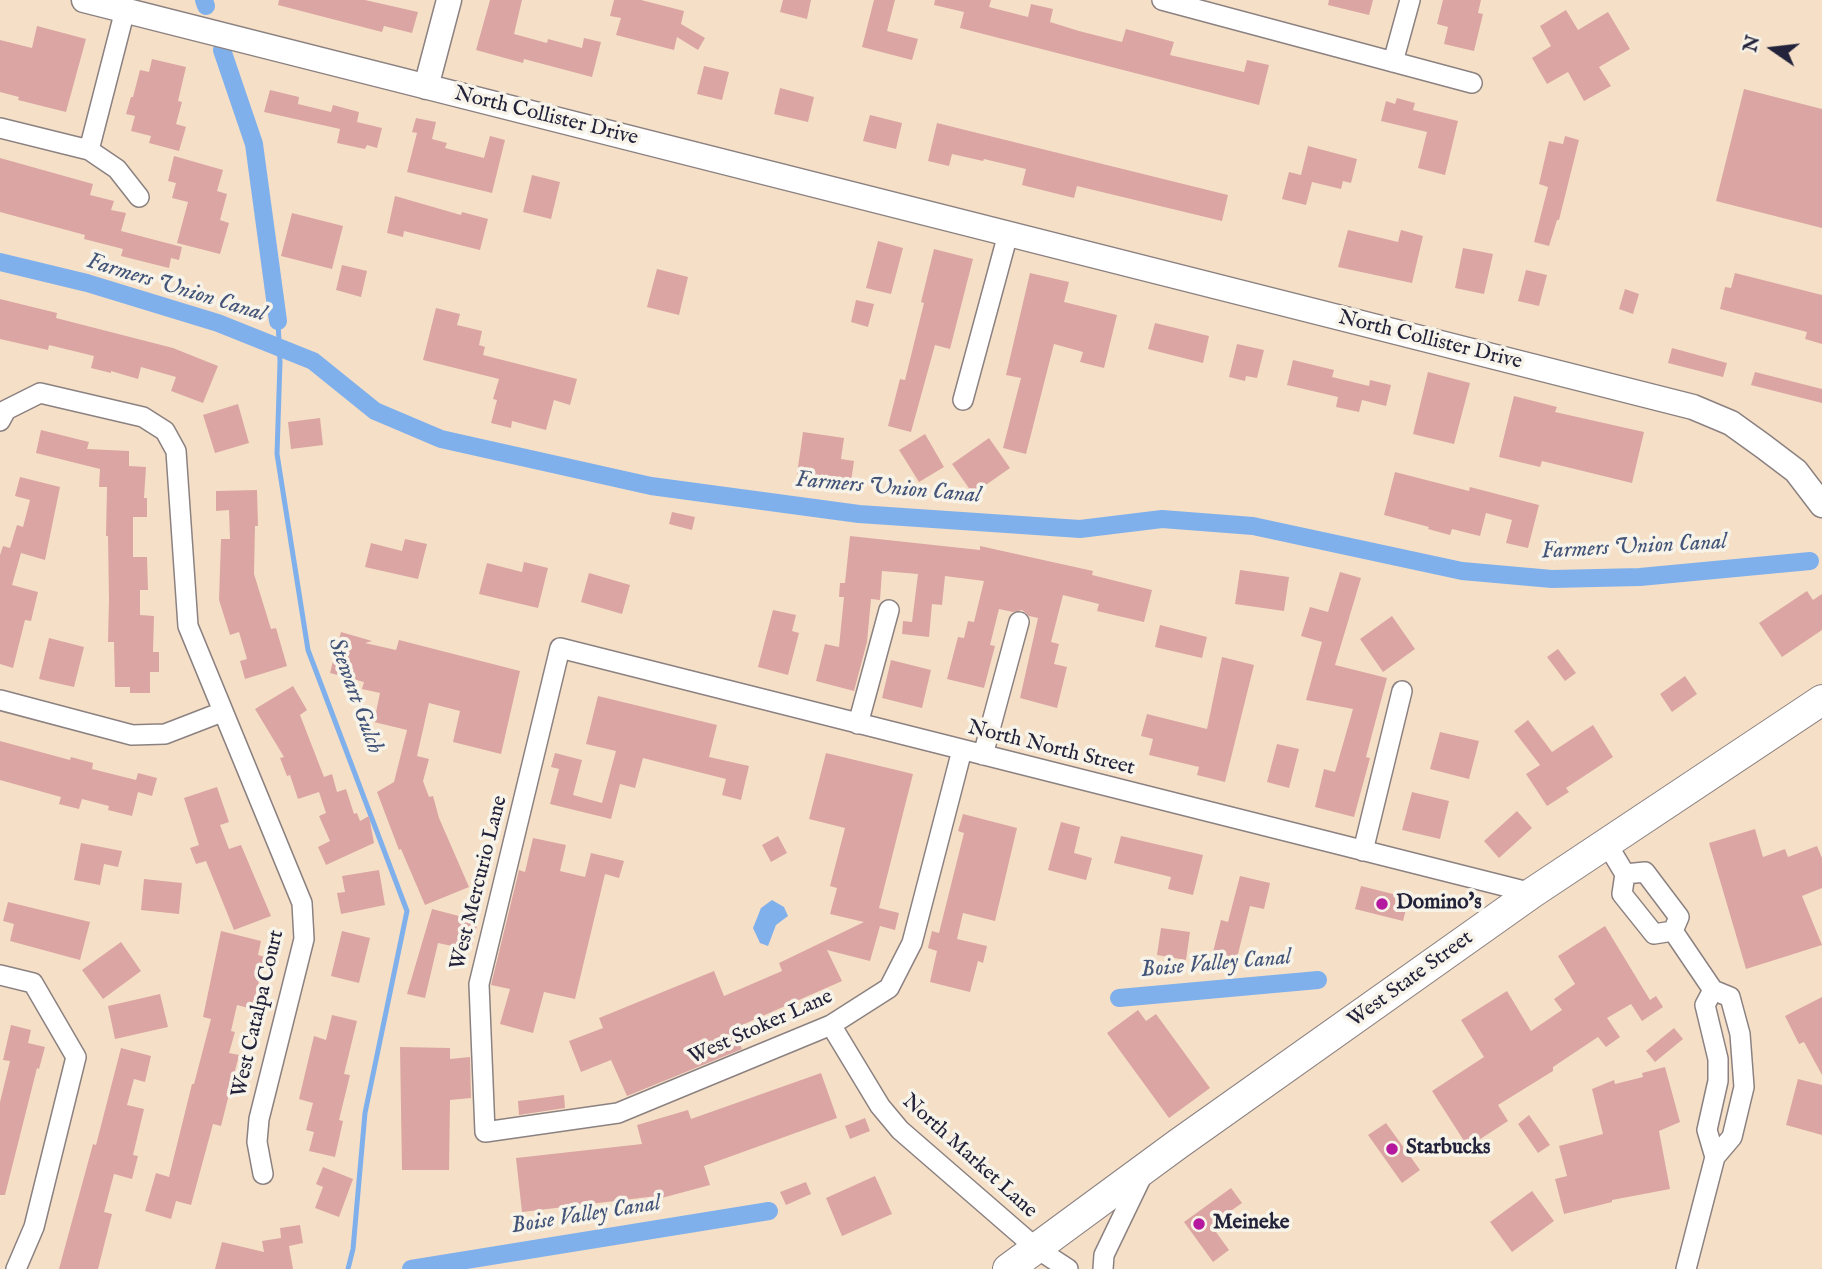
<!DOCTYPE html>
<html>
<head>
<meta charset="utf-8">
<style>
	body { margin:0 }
	#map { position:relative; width:1822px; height:1269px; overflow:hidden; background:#f5e0c7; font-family:"IM FELL English",serif }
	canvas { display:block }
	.north { position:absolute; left:1738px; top:14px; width:70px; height:70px; -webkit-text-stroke:5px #f7f3e8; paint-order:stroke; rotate:284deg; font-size:19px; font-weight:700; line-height:28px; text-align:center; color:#22223b }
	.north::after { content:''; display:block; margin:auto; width:24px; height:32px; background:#22223b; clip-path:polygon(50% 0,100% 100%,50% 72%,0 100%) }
</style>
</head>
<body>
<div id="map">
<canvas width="1822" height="1269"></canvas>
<div class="north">N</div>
</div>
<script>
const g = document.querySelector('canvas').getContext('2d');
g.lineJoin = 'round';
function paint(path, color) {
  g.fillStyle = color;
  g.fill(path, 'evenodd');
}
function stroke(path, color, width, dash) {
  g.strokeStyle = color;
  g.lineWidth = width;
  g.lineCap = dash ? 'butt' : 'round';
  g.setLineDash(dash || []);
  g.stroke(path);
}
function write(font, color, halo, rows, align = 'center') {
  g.font = font + ' "IM FELL English",serif';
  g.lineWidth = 7;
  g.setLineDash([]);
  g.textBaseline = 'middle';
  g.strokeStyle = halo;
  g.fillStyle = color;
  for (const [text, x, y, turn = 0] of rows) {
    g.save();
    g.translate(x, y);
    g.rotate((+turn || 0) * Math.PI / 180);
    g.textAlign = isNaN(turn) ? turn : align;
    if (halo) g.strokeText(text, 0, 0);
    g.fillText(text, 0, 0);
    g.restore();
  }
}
paint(new Path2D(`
	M772 900 784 907 788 916 776 925 768 946 760 943 753 928 761 908Z`), '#80b0eb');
stroke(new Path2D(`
	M278 321 280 362 277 454 308 650 407 911 365 1113 353 1249 348 1269`), '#80b0eb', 5);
stroke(new Path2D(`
	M204 0 206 6
	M222 50 254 144 278 321
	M0 262 87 283 218 323 313 361 375 411 441 439 651 486 859 514 1080 529 1162 519 1253 526 1462 571 1552 579 1640 577 1810 561
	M1119 998 1318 980
	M411 1269 769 1211`), '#80b0eb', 18);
paint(new Path2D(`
	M279 0H365L418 12 412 33 384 26 382 32 278 5Z
	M490 0H522L514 34 547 43 548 39 582 48 584 38 601 42 592 77 524 59 523 63 476 50Z
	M614 0H641L684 11 681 24 705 38 698 50 677 37 674 50 616 35 621 18 610 16Z
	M783 0H811L807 19 780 12Z
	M874 0H895L887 31 918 39 912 60 862 47Z
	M935 0H991L989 7 1028 17 1031 4 1053 9 1050 22 1079 31 1122 42 1126 29 1174 42 1170 55 1244 72 1247 60 1269 65 1259 105 960 28 964 12 934 5Z
	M1329 0H1373L1369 15 1328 5Z
	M1443 0H1481L1478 13 1483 14 1474 51 1444 44 1448 27 1437 24Z
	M1566 10 1578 30 1608 12 1630 49 1599 67 1611 86 1584 101 1568 72 1547 84 1532 58 1551 46 1540 26Z
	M37 26 86 39 66 112 18 100 19 97 0 92V40L32 48Z
	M152 59 186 67 178 101 182 102 176 124 186 127 179 151 149 143 151 136 131 131 135 116 126 114 131 97H133L140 70 149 72Z
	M704 66 729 72 722 100 697 94Z
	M780 88 814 97 808 122 774 114Z
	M1744 89 1822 109V228L1716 201Z
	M270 90 299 97 298 104 331 112 333 105 359 112 357 122 382 128 377 148 367 145 365 149 337 143 340 129 264 112Z
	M1397 98 1415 103 1413 110 1458 121 1445 175 1418 168 1427 132 1381 121 1386 101 1395 104Z
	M870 115 902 123 896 149 863 141Z
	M416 118 436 122 432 139 447 143 445 148 484 158 490 136 505 140 492 193 407 172 417 133 412 132Z
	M937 123 1228 195 1222 221 1077 186 1074 198 1022 185 1026 169 984 159 983 161 952 154 949 166 928 161Z
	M1565 136 1579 140 1559 220H1557L1549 246 1534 242 1548 187 1539 184 1549 141 1563 144Z
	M1308 146 1357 159 1351 183 1343 181 1341 189 1312 182 1306 205 1282 199 1289 172 1301 175Z
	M174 156 223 170 217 191 227 194 220 220 229 223 220 254 177 243 188 202 172 198 176 183 168 181Z
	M0 158 93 184 90 195 114 201 111 210 126 213 121 231 182 247 179 260 171 258 169 268 121 256 123 249 84 239 85 235 0 212Z
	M532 175 560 182 551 219 523 212Z
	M395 196 461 215 462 212 488 219 480 250 404 231 403 237 387 233Z
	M292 213 343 226 332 269 281 256Z
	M1348 230 1398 242 1401 230 1423 236 1412 283 1338 267Z
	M878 241 903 248 891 294 866 288Z
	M1463 248 1493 254 1484 294 1455 288Z
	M934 249 973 259 950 349 935 345 911 432 888 426 900 379 905 380 924 303 921 302Z
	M342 265 367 271 361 297 336 290Z
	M657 269 688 277 679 315 647 307Z
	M1526 270 1547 275 1539 306 1518 301Z
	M1030 273 1069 282 1064 302 1117 315 1104 368 1080 362 1083 352 1054 344 1026 454 1003 448 1021 378 1006 375Z
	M1735 273 1822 295V344L1805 339 1807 332 1720 309 1725 287 1731 288Z
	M1625 289 1639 294 1633 314 1619 309Z
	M0 299 57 313 56 318 173 348 218 366 203 403 171 391 176 377 141 367 138 379 111 371V373L91 368 94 356 49 345 48 350 0 339Z
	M856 300 874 304 868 327 851 322Z
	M436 308 460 314 457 325 482 331 479 345 485 347 483 355 577 379 570 405 554 400 546 430 512 421 511 428 491 423 497 400 493 399 499 379 423 360Z
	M1155 323 1209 336 1203 363 1148 349Z
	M1237 344 1264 350 1257 378 1246 376 1245 381 1229 377Z
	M1672 348 1727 363 1723 377 1668 363Z
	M1293 360 1334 370 1332 377 1369 386 1370 380 1391 385 1386 406 1362 400 1359 412 1336 407 1338 397 1287 385Z
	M1428 372 1470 383 1454 444 1413 434Z
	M1755 372 1822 389V403L1751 385Z
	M1514 396 1557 407 1555 412 1644 432 1632 483 1542 461 1540 467 1499 457Z
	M238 404 249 443 215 453 203 415Z
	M320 418 323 445 291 449 288 422Z
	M41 430 89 442 87 449 129 451V466L146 467 144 498H147V517H133V557H147L148 590H140V615L154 616 153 652H159V672H150V693H130V687H115L114 642H108L109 599 108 536H106L107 487H99L100 469 36 453Z
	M803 432 844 438 841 459 854 461 851 482 797 474Z
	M925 434 944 467 919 482 899 450Z
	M989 438 1010 468 973 494 952 464Z
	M1395 472 1469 491 1470 487 1539 505 1528 548 1506 543 1512 520 1486 513 1480 536 1452 529 1450 535 1428 529 1429 527 1384 515Z
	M20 477 60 487 45 560 21 553 12 585 38 592 31 621 25 620 13 668 0 664V555L3 546 10 548 17 525 23 527 30 500 15 496Z
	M257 490 258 526H255L254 574 271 629 276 628 287 666 245 679 240 661 247 659 239 632 230 635 219 600 221 539H230L229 510 216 511V491Z
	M672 512 695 517 692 530 669 524Z
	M850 536 980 550V546L1093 571 1092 575 1152 590 1144 622 1097 611 1099 604 1063 595 1051 642 1059 644 1054 664 1067 667 1057 708 1020 698 1038 618 1029 616 1022 610 1013 612 999 609 990 645 995 646 984 688 947 679 958 637 964 638 968 621 974 622 984 581 945 576 942 605 932 604 929 637 902 634 903 621 912 622 918 574 882 571 880 600 871 599 867 642 854 691 816 681 825 644 839 647 844 597H839L840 583H845Z
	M405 539 427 544 418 579 365 567 371 543 402 551Z
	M524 562 548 568 538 608 479 594 487 563 522 572Z
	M1240 570 1289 577 1284 611 1235 604Z
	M1340 572 1361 578 1335 665 1387 678 1366 757 1370 758 1354 817 1315 807 1324 769 1335 772 1353 709 1306 700 1322 642 1301 636 1310 607 1328 612Z
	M589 573 630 585 622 614 581 602Z
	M1807 591 1813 600 1822 594V630L1782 657 1759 623Z
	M773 610 796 615 792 631 799 633 788 675 758 667Z
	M1392 616 1415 649 1383 672 1360 639Z
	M1160 625 1207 637 1202 658 1155 647Z
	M341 632 372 641 365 643 396 650 399 640 520 671 501 754 453 742 460 711 429 703 417 756 429 759 423 781 429 797 433 796 439 818 469 887 425 905 401 849 399 850 377 792 394 782 407 730 374 722 380 693 362 689 364 682 330 673 333 661 352 649 351 647 336 652Z
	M49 638 84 647 74 687 39 679Z
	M1558 649 1576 673 1565 681 1547 657Z
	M1222 657 1254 665 1225 782 1197 775 1199 767 1149 755 1153 739 1141 736 1147 714 1207 729Z
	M891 660 931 670 922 708 882 698Z
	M1685 676 1697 694 1672 712 1660 694Z
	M293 686 307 710 300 715 324 777 332 774 337 792 346 789 354 814 357 813 360 821 369 816 374 843 326 865 318 847 330 841 319 816 326 813 319 792 298 799 290 775 287 776 280 758 284 757 255 709Z
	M598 696 717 725 709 757 749 766 741 800 722 795 726 779 643 758 635 788 620 784 611 819 550 804 559 769 551 767 555 753 582 760 573 795 602 803 616 751 586 744Z
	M1528 720 1552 752 1593 725 1613 757 1566 788 1569 792 1547 806 1526 774 1540 765 1514 731Z
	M1440 732 1479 741 1469 779 1430 769Z
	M0 741 70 760 71 757 93 763 92 769 136 780 138 773 157 778 152 796 138 792 132 816 108 810 109 806 82 799 79 809 59 804 61 797 0 780Z
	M1277 744 1299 749 1289 788 1267 782Z
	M826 753 913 774 879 908 899 913 895 930 880 926 870 961 827 950 842 981 733 1029 742 1049 627 1096 611 1060 581 1072 569 1041 603 1028 599 1018 714 971 724 996 782 971 779 963 864 922 830 914 837 888 830 886 845 828 809 819Z
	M217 787 229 822 220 825 229 849 241 845 271 916 234 930 206 861 196 864 190 848 199 845 184 798Z
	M1412 792 1449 801 1440 839 1402 830Z
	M1517 811 1532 828 1499 858 1484 841Z
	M963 814 1017 828 995 921 963 913 957 939 987 946 983 963 978 961 970 992 930 982 937 951 928 948 932 931 939 933 964 833 958 831Z
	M1061 822 1080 827 1074 853 1092 858 1086 880 1048 870Z
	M1755 829 1763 857 1785 849 1788 857 1817 846 1822 858V888L1802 896 1822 945 1746 969 1709 843Z
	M778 836 787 853 771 862 762 845Z
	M1121 836 1203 855 1193 895 1168 889 1171 877 1114 863Z
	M533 838 566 845 560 871 585 877 591 853 624 861 619 878 605 874 575 999 544 992 533 1033 500 1024 510 989 491 985 519 870 525 872Z
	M81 843 122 851 118 867 104 864 100 885 74 880Z
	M379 870 385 905 341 914 337 893 345 892 342 876Z
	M1240 876 1270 883 1264 909 1250 906 1237 958 1213 952 1221 920 1228 922Z
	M144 879 182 883 179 914 141 910Z
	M1361 886 1409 898 1403 921 1355 909Z
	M8 902 90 922 80 960 10 941 14 924 3 921Z
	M432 909 478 921 471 950 438 943 425 998 407 994Z
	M1605 926 1650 1000 1656 996 1663 1007 1642 1021 1631 1004 1607 1018 1620 1037 1606 1047 1598 1037 1553 1067V1071L1498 1105 1508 1121 1468 1147 1432 1091 1484 1057 1461 1020 1507 991 1531 1031 1562 1010 1554 999 1575 984 1558 956Z
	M1161 928 1190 932 1186 960 1157 955Z
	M221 931 261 941 258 955 265 957 252 1009 237 1005 231 1031 235 1032 229 1053 239 1055 221 1126 213 1124 191 1205 176 1201 171 1219 145 1211 156 1173 169 1177 192 1084H194L211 1019 203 1017Z
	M342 931 370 938 359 983 331 976Z
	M121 942 141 971 103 999 82 970Z
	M160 994 168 1027 115 1039 108 1006Z
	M1822 997V1075L1804 1042 1799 1044 1785 1016Z
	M1138 1010 1146 1021 1156 1014 1210 1088 1169 1118 1107 1033Z
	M332 1015 357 1021 344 1074 350 1075 339 1120 343 1121 335 1157 309 1151 314 1132 306 1130 313 1103 299 1099 314 1036 326 1040Z
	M11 1025 31 1030 28 1043 45 1047 39 1069 37 1068 5 1195H0V1102L10 1061 3 1060Z
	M1674 1028 1683 1039 1655 1062 1646 1051Z
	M400 1047 450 1048V1059L470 1057 471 1098 450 1100 449 1170H402Z
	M121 1048 151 1056 145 1082 134 1079 127 1105 144 1109 133 1155 138 1156 132 1179 114 1174 104 1212 112 1214 98 1269H59L93 1144 96 1145Z
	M1665 1067 1680 1122 1659 1131 1670 1189 1612 1200V1202L1564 1214 1555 1179 1567 1176 1559 1146 1603 1134 1592 1089 1614 1080 1615 1084 1643 1077 1642 1073Z
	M821 1073 837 1118 704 1166 710 1185 658 1199 657 1196 522 1212 516 1158 642 1144 637 1125 688 1110 691 1119Z
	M1798 1079 1822 1085V1135L1786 1125Z
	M564 1095 565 1108 519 1115 518 1101Z
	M1529 1115 1550 1145 1538 1153 1518 1124Z
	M865 1118 870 1131 850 1139 845 1126Z
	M1386 1123 1420 1170 1402 1183 1368 1135Z
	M323 1167 353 1179 339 1217 315 1208 323 1187 316 1184Z
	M875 1176 892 1214 842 1236 826 1198Z
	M806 1182 811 1194 786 1205 780 1192Z
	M1231 1188 1242 1203 1211 1225 1229 1250 1213 1262 1184 1222Z
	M1532 1191 1554 1221 1512 1252 1490 1222Z
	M300 1225 303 1243 289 1246 293 1269H215L222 1242 264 1252 262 1241 281 1238 280 1228Z`), '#dba5a3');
const minor = new Path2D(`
	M1162 0 1472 83
	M1393 62 1410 0
	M0 128 89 150 117 169 139 197
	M89 150 125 10
	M963 400 1008 234
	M0 421 6 410 40 393 143 417 165 431 176 451 188 626 302 903 304 939 259 1119 257 1142 263 1174
	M0 700 132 735 165 734 222 712
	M858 724 889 610
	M962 750 912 943 889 988 831 1025 618 1113 485 1132 479 984 560 648 1532 893
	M983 755 1019 622
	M1607 844 1625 874
	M1363 851 1402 691
	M1645 872 1679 917 1673 931 1654 934 1622 894 1625 874Z
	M1673 931 1713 990 1730 997 1740 1034 1744 1087 1732 1137 1715 1157 1707 1130 1718 1081V1059L1705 1005 1713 990
	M0 975 33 983 76 1057 34 1227 16 1269
	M831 1025 880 1106 900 1130 1036 1248 1068 1269
	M1103 1269 1104 1255 1143 1174
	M1686 1269 1715 1157`);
const tertiary = new Path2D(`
	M84 0 1693 407 1731 423 1763 446 1796 471 1822 505
	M426 87 449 0`);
const primary = new Path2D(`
	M1008 1269 1178 1144 1532 893 1822 700`);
stroke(minor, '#8c8181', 22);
stroke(tertiary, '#8c8181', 27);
stroke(primary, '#8c8181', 32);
stroke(minor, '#fff', 19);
stroke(tertiary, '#fff', 24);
stroke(primary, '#fff', 30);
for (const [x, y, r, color] of [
	[1382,904,7,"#b5179e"],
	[1392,1149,7,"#b5179e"],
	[1199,1224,7,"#b5179e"]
]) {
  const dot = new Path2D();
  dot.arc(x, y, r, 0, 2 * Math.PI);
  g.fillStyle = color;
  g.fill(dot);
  stroke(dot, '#f7f3e8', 2.5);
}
write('21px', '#22223b', '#f7f3e8', [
	["North Collister Drive",546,117,14],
	["North Collister Drive",1430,341,14],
	["North North Street",1051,749,14],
	["West Mercurio Lane",480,883,-76],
	["West State Street",1411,980,-36],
	["West Catalpa Court",259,1014,-77],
	["West Stoker Lane",761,1028,-24],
	["North Market Lane",969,1157,42]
]);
write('bold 21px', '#22223b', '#f7f3e8', [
	["Domino's",1396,904],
	["Starbucks",1406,1149],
	["Meineke",1213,1224]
], 'left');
write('italic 23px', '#435479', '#f7f3e8', [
	["Farmers Union Canal",176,289,17],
	["Farmers Union Canal",888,489,5],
	["Farmers Union Canal",1634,548,-3],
	["Stewart Gulch",354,696,70],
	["Boise Valley Canal",1216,965,-5],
	["Boise Valley Canal",586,1216,-9]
]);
</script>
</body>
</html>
